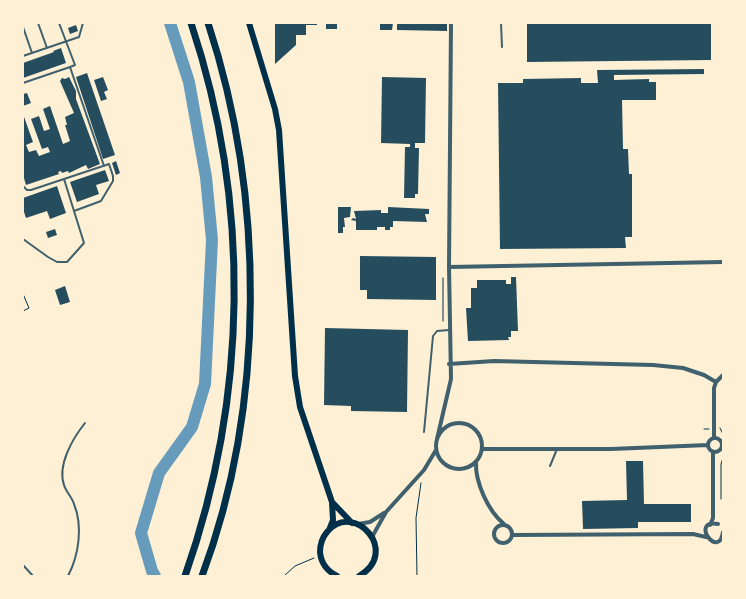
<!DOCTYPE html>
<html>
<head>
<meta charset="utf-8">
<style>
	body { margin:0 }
	#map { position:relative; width:746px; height:599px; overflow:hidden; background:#fdf0d5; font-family:Raleway,sans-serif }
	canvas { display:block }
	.frame { position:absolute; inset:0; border:24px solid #fdf0d5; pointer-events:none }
</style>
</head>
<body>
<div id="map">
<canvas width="746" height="599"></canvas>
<div class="frame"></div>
</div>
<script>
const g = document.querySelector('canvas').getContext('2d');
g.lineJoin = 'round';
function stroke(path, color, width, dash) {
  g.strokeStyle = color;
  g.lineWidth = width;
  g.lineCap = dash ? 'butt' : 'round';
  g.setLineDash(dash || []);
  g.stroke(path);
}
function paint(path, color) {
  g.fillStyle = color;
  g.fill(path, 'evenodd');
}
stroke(new Path2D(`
	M155 576 152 571 141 533 159 473 192 427 205 384 212 240 206 177 189 82 170 23`), '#669bbc', 12);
paint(new Path2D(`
	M275 23H317V25H306V35H296V45L275 64Z
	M326 23H337V29H326Z
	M380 23H393L392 30H380Z
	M397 23H447V31L397 30Z
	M527 23H711V60L527 62Z
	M76 25 78 31 70 34 68 28Z
	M61 48 66 63 23 78V63L54 52 53 51Z
	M704 69V74L614 75V80L649 79V82H656V100H622L623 149H628L629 174H632V237H625L626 248 500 249 498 83H523V79L581 78V83H598L597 70Z
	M87 73 115 155 103 159 76 77Z
	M69 77 76 91V99L100 164 88 169 86 165 69 173 68 171 62 173 61 171 58 172 59 174 26 185 23 175V114L33 142 26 145 29 152 36 150 39 156 50 152 48 147 42 149 31 119 39 116 44 131 50 129 43 109 50 106 63 144 70 141 65 125H67L65 117 74 113 60 81 62 78 65 79Z
	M103 77 108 90 104 92 107 99 101 101 94 80Z
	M382 77 426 78 425 143H415V148H419L418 194H415V198H404L405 147H410V144L381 143Z
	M27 93 31 103 23 106V94Z
	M116 161 120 173 116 175 112 163Z
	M105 170 109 181 96 185 99 194 77 202 70 182Z
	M57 186 66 213 50 219 47 211 26 218 23 209V198Z
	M338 207H351L350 217 344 218 345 227H343V233H338Z
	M388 207 429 209V214H425L427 222 393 221V227H390V230H385V227H377V230H356V221L351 220 353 218 356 219 354 211 381 210V213H388Z
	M55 229 57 235 48 238 46 232Z
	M360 256 436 257V300L367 299V290H360Z
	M511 277H516L518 331H511V337H508L509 340 468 341 466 308H471V288H477V280H506V284H511Z
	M65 286 70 302 60 305 55 290Z
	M325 328 408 330 407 412 351 411V406L324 405Z
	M626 461H643L644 504H691V522H638V528L583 529 582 501 627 500Z`), '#264d5e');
stroke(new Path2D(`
	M23 294 29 308 23 311
	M443 321V278
	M720 428 723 434
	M704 429H709
	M721 499V464L723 458
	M284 576 295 566 314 558
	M417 576 416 518 421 483`), '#003049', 1);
stroke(new Path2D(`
	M38 23 47 48
	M59 23 75 65 70 67
	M501 23 502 47
	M23 27 32 53
	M23 56 79 37 83 23
	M23 83 70 67 104 166
	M23 186 27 190H31L109 164 113 176V181L101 201 74 211
	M23 239 48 257 57 262H67L84 243 64 179
	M424 432 433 336 437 331 449 330
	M550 466 557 449
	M23 565 33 576
	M68 576C79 555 83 526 74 504 72 497 66 492 64 485 57 465 73 438 85 423`), '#3f606c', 2);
stroke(new Path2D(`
	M449 267 723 262
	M449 364 494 361 653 365 683 368 704 375 716 382
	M436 446a23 23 0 1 1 46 0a23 23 0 1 1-46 0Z
	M714 437V388L716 382 723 375
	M708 445a7 7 0 1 1 14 0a7 7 0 1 1-14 0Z
	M437 439 451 379 449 267 451 23
	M482 449H611L708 445
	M476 462C475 482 488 511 504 524
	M358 524 370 522 384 513
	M718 524C689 519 719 561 723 532
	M494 534a9 9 0 1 1 18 0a9 9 0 1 1-18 0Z
	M710 525 713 518V452
	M513 535 693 534 706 537
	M372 537 386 512 424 470 436 450`), '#3f606c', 4);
stroke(new Path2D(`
	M249 23 275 109 279 130 295 376 300 407 332 502 333 520 329 530
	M333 503 352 523
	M337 576C327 571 321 563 320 552 320 545 322 538 327 532 354 500 401 552 359 576`), '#003049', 6);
stroke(new Path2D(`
	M185 576C248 397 251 203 191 23
	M202 576C266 405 265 196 208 23`), '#003049', 7);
</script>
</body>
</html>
